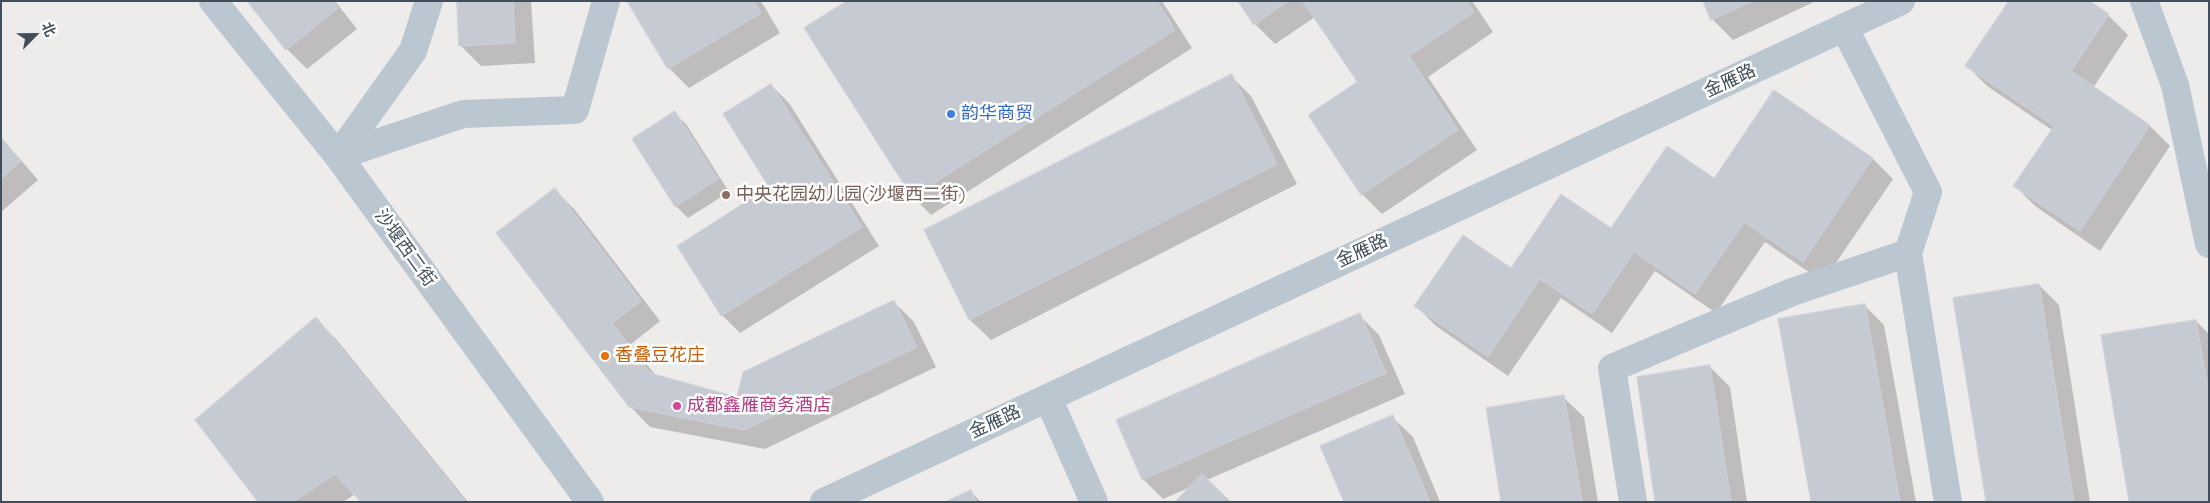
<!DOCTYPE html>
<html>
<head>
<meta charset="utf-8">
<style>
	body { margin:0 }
	#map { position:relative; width:2210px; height:503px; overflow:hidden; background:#eeebeb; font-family:Quicksand,"Noto Sans SC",sans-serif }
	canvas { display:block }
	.frame { position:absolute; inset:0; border:2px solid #424f5a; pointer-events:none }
	.north { position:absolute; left:10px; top:10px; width:50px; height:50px; -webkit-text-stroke:4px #fff; paint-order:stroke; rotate:67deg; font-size:14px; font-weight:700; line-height:20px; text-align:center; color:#424f5a }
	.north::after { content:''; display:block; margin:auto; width:18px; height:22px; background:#424f5a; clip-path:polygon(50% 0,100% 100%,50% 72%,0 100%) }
</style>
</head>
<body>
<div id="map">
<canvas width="2210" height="503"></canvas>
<div class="frame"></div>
<div class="north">北</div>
</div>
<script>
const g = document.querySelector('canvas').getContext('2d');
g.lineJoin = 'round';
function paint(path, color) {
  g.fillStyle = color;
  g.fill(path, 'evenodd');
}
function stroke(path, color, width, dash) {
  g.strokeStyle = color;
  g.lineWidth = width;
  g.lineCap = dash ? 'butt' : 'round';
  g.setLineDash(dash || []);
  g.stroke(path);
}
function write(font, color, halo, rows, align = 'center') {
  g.font = font + ' Quicksand,"Noto Sans SC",sans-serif';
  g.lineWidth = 5;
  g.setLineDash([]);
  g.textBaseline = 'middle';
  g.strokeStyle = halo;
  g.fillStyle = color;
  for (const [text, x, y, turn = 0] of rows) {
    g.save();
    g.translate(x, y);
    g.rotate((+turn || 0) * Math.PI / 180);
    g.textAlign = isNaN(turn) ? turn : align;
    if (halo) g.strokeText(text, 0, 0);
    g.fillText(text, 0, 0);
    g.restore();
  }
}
paint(new Path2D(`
	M249 1H335L357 29 307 69 287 49Z
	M458 1H531L535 63 481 66 461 46Z
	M629 1H761L780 33 689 88 669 68Z
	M849 1H1162L1192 48 931 215 913 197Z
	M1239 1H1472L1493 32 1428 77 1477 150 1382 214 1362 194 1359 82 1315 17 1275 44 1255 24Z
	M1704 1H1816L1733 40 1712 19Z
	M2108 15 2128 35 2093 88 2150 126 2170 146 2100 251 2035 206 2015 186 2052 130 1987 86 1967 66Z
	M1231 76 1251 96 1297 184 991 340 970 320 925 231Z
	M771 85 789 103 879 246 740 333 722 315 679 246 771 187Z
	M1774 92 1873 159 1893 179 1823 282 1765 242 1716 313 1655 271 1612 333 1561 298 1508 376 1436 326 1416 306 1611 230 1714 180Z
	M674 113 686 124 729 192 688 218 676 206 633 139Z
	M1 137 38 180 1 212Z
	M555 190 575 210 660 321 631 344 656 376 738 399 894 302 914 322 936 367 765 449 650 427 630 406Z
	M2039 285 2059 305 2090 502H1987Z
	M1864 305 1884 325 1916 502H1812Z
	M1359 315 1379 335 1405 394 1163 499 1143 479Z
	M315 319 336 339 468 502H362L355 494 343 502H260Z
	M2196 321 2209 334V502Z
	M1710 367 1730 387 1747 502H1657Z
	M1563 397 1584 417 1598 502H1503Z
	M1392 417 1413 437 1440 502H1345Z
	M971 492 981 502H948Z`), '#0003');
const building = new Path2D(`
	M247 1H332L338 8 286 50Z
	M457 1H513L515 43 459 46Z
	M627 1H754L761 13 668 69Z
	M847 1H1157L1175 30 912 197 804 28Z
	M1238 1H1288L1254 25Z
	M1303 1H1467L1474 12 1409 56 1458 130 1361 195 1308 115 1357 82Z
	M1703 1H1753L1711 20Z
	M2009 1H2090L2109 14 2071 71 2150 125 2080 231 2013 186 2054 126 1965 66Z
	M1232 74 1277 164 969 320 924 230Z
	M771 84 862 227 721 316 677 246 769 187 723 114Z
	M1774 90 1873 158 1803 262 1744 222 1695 294 1634 252 1592 314 1540 279 1488 357 1414 306 1463 235 1511 268 1561 194 1611 228 1667 146 1714 178Z
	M675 111 718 179 675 207 632 139Z
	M1 138 21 161 1 179Z
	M555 188 641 301 612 323 650 373 737 397 743 372 894 300 917 347 744 430 629 407 496 233Z
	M2039 284 2074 502H1986L1953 298Z
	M1865 304 1900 502H1811L1778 319Z
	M1360 313 1386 373 1142 480 1116 420Z
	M316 317 466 502H361L335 474 293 502H258L195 420Z
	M2196 320 2209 394V502H2129L2101 335Z
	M1710 365 1731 502H1655L1637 377Z
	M1564 395 1582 502H1501L1486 408Z
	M1393 415 1430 502H1344L1320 446Z
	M1202 474 1231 502H1175Z
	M971 490 976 502H945Z`);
paint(building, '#c6cad2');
stroke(building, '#ced1d8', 1);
stroke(new Path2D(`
	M213 1 338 156 590 502
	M2144 1 2175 85 2209 244
	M1844 27 1928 192 1908 253 1948 502
	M338 156 463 114 575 110 606 1
	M338 156 413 51 429 1
	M1048 398 1094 502
	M824 502 1901 1
	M1633 502 1612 368 1792 292 1908 253`), '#bac6d0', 28);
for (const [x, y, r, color] of [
	[951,114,5,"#3f7fe0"],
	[726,195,5,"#8d6e63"],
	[605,356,5,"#e8710a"],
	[677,406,5,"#d1479c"]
]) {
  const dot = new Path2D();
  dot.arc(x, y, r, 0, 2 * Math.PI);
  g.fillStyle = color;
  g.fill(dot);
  stroke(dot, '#fff', 2);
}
write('18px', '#424f5a', '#fff', [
	["金雁路",1730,81,-25],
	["沙堰西二街",405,248,54],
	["金雁路",1362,251,-25],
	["金雁路",995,422,-25]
]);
write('18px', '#366cbe', '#fff', [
	["韵华商贸",961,114]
], 'left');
write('18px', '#785e54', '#fff', [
	["中央花园幼儿园(沙堰西二街)",736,195]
], 'left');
write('18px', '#c56008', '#fff', [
	["香叠豆花庄",615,356]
], 'left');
write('18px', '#b23c85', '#fff', [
	["成都鑫雁商务酒店",687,406]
], 'left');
</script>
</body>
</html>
